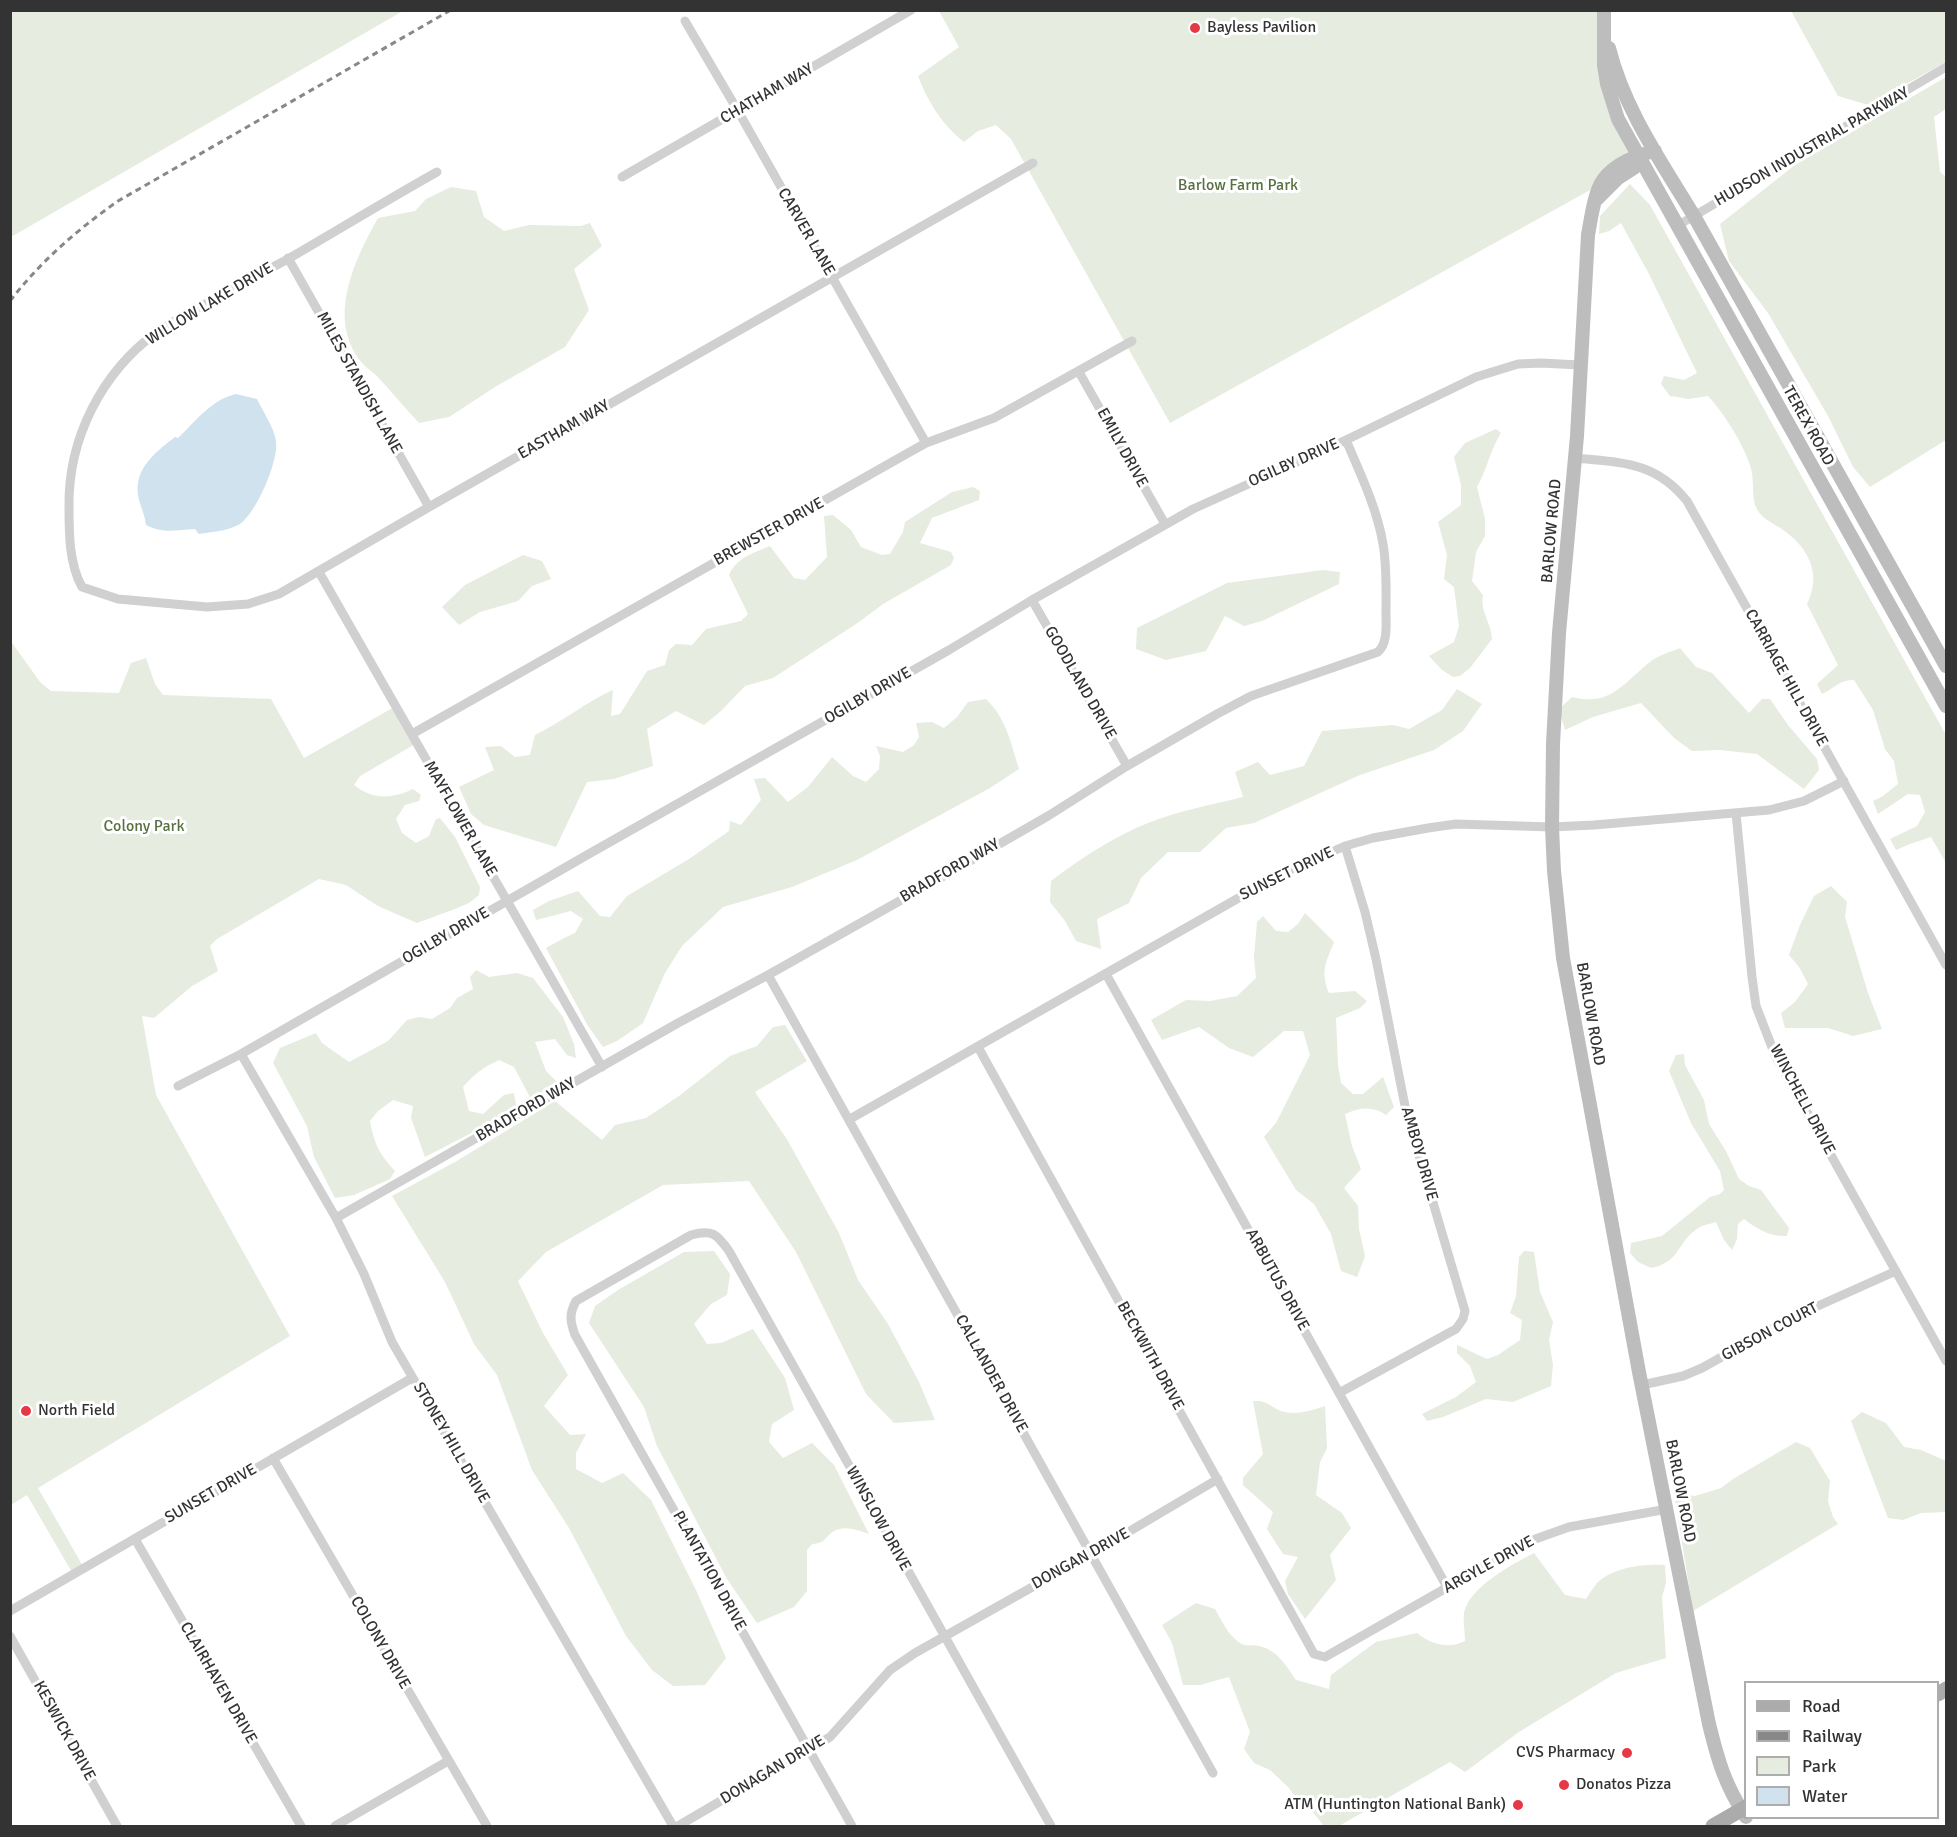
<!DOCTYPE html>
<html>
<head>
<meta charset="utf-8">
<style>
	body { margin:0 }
	#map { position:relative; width:1957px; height:1837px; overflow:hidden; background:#fff; font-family:Signika,sans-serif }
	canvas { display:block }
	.frame { position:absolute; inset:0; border:12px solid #333; pointer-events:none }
	.legend { position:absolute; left:1744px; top:1681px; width:195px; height:138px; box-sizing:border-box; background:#fff; border:2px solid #adadad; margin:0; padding:8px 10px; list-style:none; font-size:18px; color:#333 }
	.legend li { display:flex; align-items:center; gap:12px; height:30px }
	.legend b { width:30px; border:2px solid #adadad }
</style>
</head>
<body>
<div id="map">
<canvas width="1957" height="1837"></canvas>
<div class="frame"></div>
<ul class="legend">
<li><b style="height:8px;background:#ababab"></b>Road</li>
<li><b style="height:8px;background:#888"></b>Railway</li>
<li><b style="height:16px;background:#e6ecdf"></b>Park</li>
<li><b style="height:16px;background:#cfe2ee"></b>Water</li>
</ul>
</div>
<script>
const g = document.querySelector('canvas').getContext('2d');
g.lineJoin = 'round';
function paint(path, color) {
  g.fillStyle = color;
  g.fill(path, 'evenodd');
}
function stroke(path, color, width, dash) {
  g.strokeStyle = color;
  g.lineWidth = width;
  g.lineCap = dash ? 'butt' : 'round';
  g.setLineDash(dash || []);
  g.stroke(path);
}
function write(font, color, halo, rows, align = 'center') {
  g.font = font + ' Signika,sans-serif';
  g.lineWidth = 6;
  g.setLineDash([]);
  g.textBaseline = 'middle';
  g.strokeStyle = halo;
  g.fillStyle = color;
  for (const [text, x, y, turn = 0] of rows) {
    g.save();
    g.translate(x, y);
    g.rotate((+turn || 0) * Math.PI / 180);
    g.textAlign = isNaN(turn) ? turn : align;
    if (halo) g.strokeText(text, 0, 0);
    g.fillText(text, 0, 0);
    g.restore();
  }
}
paint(new Path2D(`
	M11 10H403V11L11 237Z
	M939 11H1600L1601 67 1638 155 1601 184 1170 423 1011 139 996 125 978 131 964 142C942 125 928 102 918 76L959 47Z
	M1791 11H1946V62L1868 105 1838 96Z
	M1946 77V109L1934 117 1940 172 1946 177V440L1870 487 1853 467 1828 416 1768 313 1729 261 1720 224 1795 165Z
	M1630 184 1650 205 1946 735V863L1931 837 1910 844 1896 850 1890 839 1917 826 1925 812 1920 795 1908 794 1878 814 1873 801 1883 796 1898 784 1894 761 1885 749 1873 710 1854 680C1839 680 1835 688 1822 694L1817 684 1838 665 1807 604C1822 574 1809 548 1782 529 1771 522 1760 518 1755 505 1752 493 1754 480 1751 468 1744 445 1724 413 1708 396L1689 399 1670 396 1661 384 1664 376 1684 380 1697 373 1649 274 1621 223 1609 231 1599 234 1600 216Z
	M451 187 476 191 484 217 504 231 529 225 581 226 590 223 602 246 574 269 589 310 565 347 495 387 449 417 419 423C405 408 391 391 376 375 372 371 366 368 362 363 326 319 354 261 378 218L415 211 426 199Z
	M1496 429 1501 433C1490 450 1487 470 1477 487L1485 519V536L1476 552 1472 581 1483 595C1480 613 1491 621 1492 639L1470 668 1460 676 1453 677 1442 670 1429 656 1454 642 1459 626 1454 587 1444 579 1447 555 1438 522 1461 505V485L1454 457 1465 443Z
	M973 487 980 491 979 500 932 518 920 543 951 552 954 558 951 565 883 604 859 622 773 678 745 686 721 711 704 725 676 711 647 729 653 766 614 779 587 782 556 847 484 825 471 814 459 787 494 770 485 747 501 746 515 757 530 755 535 735C562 722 586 702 613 690L611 716 620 714 647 671 665 665 669 650 676 644 692 645 706 629 741 621 748 614 729 575C737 557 754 553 770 546L794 578 805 580 827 557 824 516 833 515 851 530 861 547 882 555 890 554 903 532 905 522 952 492Z
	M523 555 542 561 551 579 532 586 518 601 480 612 459 625 442 607 465 585Z
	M1323 570 1340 572 1339 584 1262 621 1244 626 1225 616 1206 651 1166 660 1136 649 1137 628 1227 583Z
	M10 640 40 682 51 691 119 693 131 663 146 658 155 684 163 695 271 699 304 758 396 706 417 743 360 776 354 785C373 800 391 799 413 789L421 795 419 801 405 805 396 819 402 833 416 843 429 836 436 819 440 818 455 837 480 887 479 895 469 903 455 909 417 923 378 906 346 885 319 879 217 939 210 946 218 971 192 986 154 1018 142 1016 156 1095 290 1336 38 1488 84 1568 73 1574 27 1495 11 1505Z
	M1680 648 1696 667 1712 673 1749 713 1762 699H1770L1788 725 1817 759 1819 770 1804 789 1757 754 1720 750 1692 751 1674 738 1641 703 1593 717 1565 730 1559 709 1572 697C1611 707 1623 683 1650 662 1658 655 1671 652 1680 648Z
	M1457 689 1482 704 1463 731 1434 750 1360 775 1254 823 1226 828 1200 852H1168L1141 878 1129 903 1097 919 1101 949 1076 941 1065 921 1050 902 1051 881C1081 858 1113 837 1148 823 1178 811 1211 805 1243 797L1235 772 1258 762 1270 775 1304 766 1322 731 1393 725 1409 729 1442 710Z
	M986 699C1006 718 1011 743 1019 769L990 788 857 860 792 887 723 907 682 946 665 973 643 1023 617 1041 603 1047 588 1026 546 948 564 938 575 933 583 919 571 911 536 920 533 910 549 901 578 891 600 916 610 917 627 896 689 859 729 831 730 821 741 825 761 800 754 779 765 778 788 802 808 787 832 757 853 776 866 782 879 769 880 756 876 746 903 752 914 745 919 737 916 723 932 722 944 728 957 717 968 702Z
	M1831 886 1847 902 1845 917 1868 993 1882 1029 1853 1036 1828 1028H1785L1781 1013 1795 1002 1808 984 1799 967 1789 955 1800 925 1814 896Z
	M1305 913 1334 942C1326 962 1320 972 1329 993L1355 991 1367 1001 1360 1008 1336 1018 1338 1065 1341 1083 1353 1094H1363L1383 1077 1394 1107 1386 1115C1373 1106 1360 1107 1345 1114L1352 1146 1361 1169 1344 1188 1358 1206 1359 1229 1365 1256 1357 1277 1341 1271 1331 1234 1314 1204 1296 1190 1264 1137 1276 1123 1310 1055 1303 1031H1284L1253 1057 1229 1048 1199 1027 1162 1040 1151 1020 1186 1000 1210 1001 1237 996 1256 978 1254 957 1257 922 1263 916 1276 931 1288 932 1298 924Z
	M476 970 489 977 517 973 533 978 563 1017 574 1044 576 1058 567 1055 555 1039 535 1042 546 1071 561 1086 542 1097 532 1101 514 1067 499 1060C484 1067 474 1074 463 1087L469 1111 483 1114 504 1095 514 1093 516 1105 481 1128 425 1157 411 1118 413 1106 393 1100 378 1111 370 1121C374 1143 379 1154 395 1171L390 1179 354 1195 335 1198 314 1157 307 1126 273 1063 280 1048 316 1033 322 1043 349 1062 388 1041 407 1020 419 1017 432 1019 450 1008 457 998 473 989 470 977Z
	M785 1025 807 1061 755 1092 788 1141 839 1233 858 1280 888 1324 919 1382 935 1420 894 1423 866 1394 796 1252 749 1181 663 1185 546 1252 518 1281 543 1333 568 1375 544 1406 570 1435 586 1434 576 1453V1469L602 1483 623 1473 651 1500 696 1590 726 1658 705 1685 673 1686 652 1670 626 1636 569 1528 532 1470 497 1375 474 1344 445 1282 392 1196 455 1162 555 1101 602 1140 615 1125 646 1118 679 1096 730 1056 757 1046 773 1027Z
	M1684 1054 1685 1065 1704 1100 1709 1124 1726 1151 1739 1179 1749 1186 1761 1190 1789 1228 1787 1236C1770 1237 1757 1229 1744 1219L1738 1224 1737 1239 1732 1250 1724 1240 1716 1222C1710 1224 1702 1225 1697 1229 1676 1243 1681 1262 1651 1268L1638 1262 1630 1253 1631 1243 1662 1236 1710 1197 1720 1194 1724 1190 1720 1171 1691 1123 1669 1071 1676 1055Z
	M714 1251 730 1274 727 1295 711 1304 694 1324 707 1344 721 1343 753 1329 785 1378 794 1410 772 1424 769 1442 783 1458 812 1443 834 1465 869 1534C858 1530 844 1525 834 1531 824 1538 826 1543 812 1544L807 1550V1591L794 1607 757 1623 727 1579 657 1446 644 1407 589 1323 595 1306 618 1290 684 1252Z
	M1524 1251 1534 1252 1540 1292 1553 1322 1549 1340 1553 1365 1551 1386 1513 1402 1486 1399 1443 1417 1427 1421 1422 1414 1456 1397 1476 1382 1470 1366 1457 1353V1345L1487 1359 1498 1355 1520 1340 1522 1320 1510 1313 1516 1296 1519 1257Z
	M1253 1401C1270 1400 1271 1409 1285 1412 1298 1415 1313 1410 1325 1406L1327 1448 1320 1462 1316 1495 1342 1513 1351 1528 1330 1555 1336 1580 1305 1619 1288 1594 1285 1581 1298 1557 1283 1554 1267 1529 1273 1512 1243 1485V1478L1263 1454Z
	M1862 1412 1886 1423 1904 1447 1921 1450 1946 1461V1512L1921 1513 1903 1520 1888 1518 1851 1421Z
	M1796 1442 1810 1448 1830 1481 1828 1501 1833 1517 1838 1524 1693 1611 1674 1493 1695 1496 1721 1488 1733 1479Z
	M1534 1553 1565 1595 1586 1599C1589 1594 1593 1588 1597 1583 1614 1567 1643 1564 1665 1565L1666 1583 1662 1597 1666 1658 1616 1673 1519 1732 1465 1772 1450 1762 1339 1826H1324L1312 1811 1297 1799 1288 1787 1270 1770 1254 1763 1244 1749 1250 1732 1229 1677 1200 1685H1183L1172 1643 1162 1625 1196 1603 1215 1609C1222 1621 1228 1635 1240 1643 1246 1647 1252 1644 1259 1646 1277 1650 1286 1665 1296 1680L1329 1689 1331 1675 1376 1642 1417 1633C1432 1645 1448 1649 1465 1641 1465 1632 1463 1622 1464 1613 1469 1587 1513 1564 1534 1553Z`), '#e6ecdf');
paint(new Path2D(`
	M236 394 257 399C263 412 274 427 276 441 279 461 256 513 240 524 228 531 212 532 199 534L195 529C177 530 163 534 146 525 145 516 142 510 140 503 130 472 153 454 175 437L178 438C195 422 212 399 236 394Z`), '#cfe2ee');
stroke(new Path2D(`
	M685 21 738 111 926 443
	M437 172C387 200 338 230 288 259 256 276 224 293 193 311 181 318 168 324 157 332 102 372 68 438 69 507 69 533 69 564 82 587L118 599 207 607 248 604 279 594 429 507 1033 163
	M622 177 911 10
	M1677 226 1946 67
	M288 258 429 507
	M1079 372 1165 524
	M1575 458C1622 463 1655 461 1687 501L1946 965
	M319 572 602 1067
	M1032 600 1127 766
	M412 734 908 453 926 443 994 418 1132 341
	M1736 813 1752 977 1756 1006 1775 1055 1946 1361
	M1106 974 1447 1587
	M768 975 1213 1773
	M978 1047 1314 1654 1325 1657 1527 1542 1569 1527 1667 1509
	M241 1054 336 1218 364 1274 392 1342 673 1826
	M178 1086 241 1054 587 855 949 650 1032 600 1193 509 1346 440 1476 377 1518 364 1541 363 1580 365
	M850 1119 1279 875 1345 846 1373 838 1428 828 1456 824 1552 827 1594 825 1769 810 1804 801 1844 781
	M336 1218 678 1023 768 975 935 881 1048 816 1127 766 1217 714 1251 696 1378 652C1388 643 1386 625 1386 613 1386 590 1387 566 1383 544 1377 508 1360 473 1346 440
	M1642 1385 1683 1376 1702 1368 1791 1318 1896 1271
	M1339 1393 1456 1329 1463 1319 1465 1311 1406 1111 1376 959 1365 912 1345 846
	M273 1458 487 1826
	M135 1539 301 1826
	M10 1611 412 1378
	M10 1636 117 1826
	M335 1826 448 1761
	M678 1826 830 1737 890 1670 915 1653 1091 1554 1218 1479
	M852 1826 575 1335C570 1321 569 1314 576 1301L691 1235C712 1229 717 1234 729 1251L1051 1826`), '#d0d0d0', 9);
stroke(new Path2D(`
	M1604 10V65L1607 84 1618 119 1946 706
	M1609 48C1624 109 1662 163 1694 216L1946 666
	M1655 151C1637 155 1614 164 1603 180 1594 193 1591 219 1588 235L1577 436 1559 633 1553 744 1552 827 1554 871 1563 958 1639 1372 1709 1724C1718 1761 1725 1785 1746 1817
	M1597 199 1618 178 1635 167`), '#bdbdbd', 14);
stroke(new Path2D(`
	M1938 1694 1946 1689
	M1713 1826 1746 1807`), '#ababab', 15);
stroke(new Path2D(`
	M10 301C41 261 77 230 118 201L451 10`), '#888', 3, [6, 4.5]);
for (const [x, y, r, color] of [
	[1195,28,6,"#e63946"],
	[26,1411,6,"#e63946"],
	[1627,1753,6,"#e63946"],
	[1564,1785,6,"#e63946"],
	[1518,1805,6,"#e63946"]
]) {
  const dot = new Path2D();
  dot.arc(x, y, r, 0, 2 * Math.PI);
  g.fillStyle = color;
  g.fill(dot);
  stroke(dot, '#fff', 2);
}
write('16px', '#333', '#fff', [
	["Bayless Pavilion",1207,28],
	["North Field",38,1411],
	["CVS Pharmacy",1615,1753,"right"],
	["Donatos Pizza",1576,1785],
	["ATM (Huntington National Bank)",1506,1805,"right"]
], 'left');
write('16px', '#333', '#fff', [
	["CHATHAM WAY",767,94,-30],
	["HUDSON INDUSTRIAL PARKWAY",1812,147,-30],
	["CARVER LANE",806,232,60],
	["WILLOW LAKE DRIVE",210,304,-31],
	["MILES STANDISH LANE",359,383,61],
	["TEREX ROAD",1808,426,61],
	["EASTHAM WAY",564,430,-30],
	["EMILY DRIVE",1122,448,61],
	["OGILBY DRIVE",1294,463,-24],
	["BARLOW ROAD",1552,531,-85],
	["BREWSTER DRIVE",769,532,-29],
	["CARRIAGE HILL DRIVE",1786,678,61],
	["GOODLAND DRIVE",1080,683,60],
	["OGILBY DRIVE",868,696,-30],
	["MAYFLOWER LANE",460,819,60],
	["BRADFORD WAY",950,871,-30],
	["SUNSET DRIVE",1287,874,-26],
	["OGILBY DRIVE",446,936,-30],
	["BARLOW ROAD",1590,1014,80],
	["WINCHELL DRIVE",1802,1100,62],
	["BRADFORD WAY",526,1110,-30],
	["AMBOY DRIVE",1419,1154,74],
	["ARBUTUS DRIVE",1277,1280,61],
	["GIBSON COURT",1770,1332,-28],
	["BECKWITH DRIVE",1150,1356,61],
	["CALLANDER DRIVE",991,1374,61],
	["STONEY HILL DRIVE",451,1443,60],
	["BARLOW ROAD",1680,1491,79],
	["SUNSET DRIVE",211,1494,-30],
	["WINSLOW DRIVE",878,1519,61],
	["DONGAN DRIVE",1081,1559,-29],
	["ARGYLE DRIVE",1489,1565,-29],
	["PLANTATION DRIVE",709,1571,61],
	["COLONY DRIVE",380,1643,60],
	["CLAIRHAVEN DRIVE",218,1683,60],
	["KESWICK DRIVE",64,1731,61],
	["DONAGAN DRIVE",773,1770,-31]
]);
write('16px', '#56703f', '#fff', [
	["Barlow Farm Park",1238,186],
	["Colony Park",144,827]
]);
</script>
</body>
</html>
